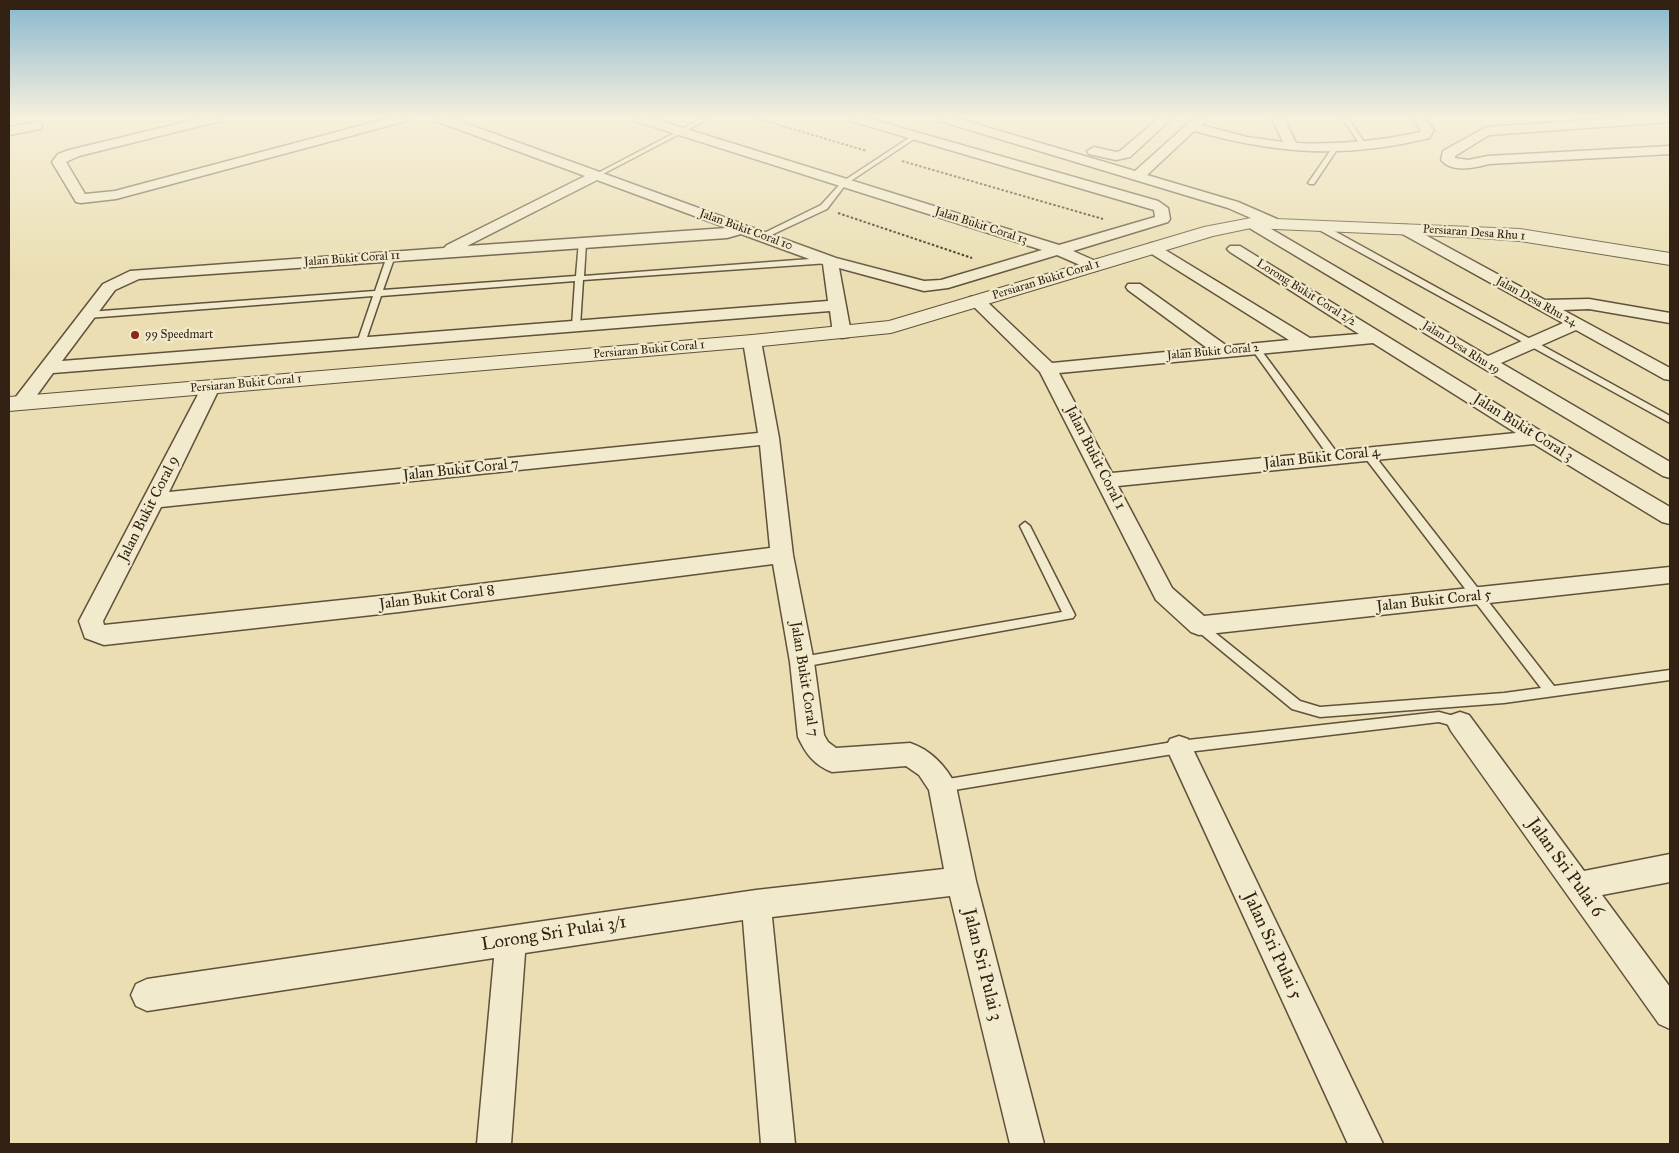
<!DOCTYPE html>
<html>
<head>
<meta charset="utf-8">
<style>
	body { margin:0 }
	#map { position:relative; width:1679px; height:1153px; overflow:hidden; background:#eadeb2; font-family:"IM FELL Great Primer",serif }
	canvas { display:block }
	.frame { position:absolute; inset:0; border:10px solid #332214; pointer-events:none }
</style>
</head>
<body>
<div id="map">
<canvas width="1679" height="1153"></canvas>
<div class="frame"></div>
</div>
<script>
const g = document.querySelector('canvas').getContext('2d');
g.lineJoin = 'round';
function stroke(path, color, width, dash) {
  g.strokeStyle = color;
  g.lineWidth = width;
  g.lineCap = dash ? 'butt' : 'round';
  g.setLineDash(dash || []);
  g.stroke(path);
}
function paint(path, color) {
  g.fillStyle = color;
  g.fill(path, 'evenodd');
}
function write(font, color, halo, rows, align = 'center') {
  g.font = font + ' "IM FELL Great Primer",serif';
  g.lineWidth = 4.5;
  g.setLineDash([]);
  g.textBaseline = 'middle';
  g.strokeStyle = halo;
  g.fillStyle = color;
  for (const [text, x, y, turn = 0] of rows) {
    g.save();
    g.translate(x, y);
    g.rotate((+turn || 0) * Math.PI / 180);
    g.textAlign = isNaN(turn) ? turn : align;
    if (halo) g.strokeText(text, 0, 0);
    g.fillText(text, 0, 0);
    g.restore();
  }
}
const service = new Path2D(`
	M703 118H710L599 176 594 175Z
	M1342 118H1348L1366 145 1365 146H1361Z
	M915 134 920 135 846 184 827 209 765 238 758 236 821 205 842 182Z
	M1333 147 1338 148 1314 184H1310L1308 183Z
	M1312 222H1318L1670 416V423L1312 226Z
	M579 241 586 243 584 276 810 259H829L833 261 829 263 583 280 580 326 576 329 572 326 575 281 381 296 365 343 361 346 357 343 373 296 88 318 84 315 88 312 375 291 387 256 391 254 395 256 383 290 576 276Z
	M1255 345 1258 346 1338 454 1339 456 1338 458H1330L1251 348Z
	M1367 450 1371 451 1554 686 1670 670V680L1504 703 1320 717 1292 709 1195 629 1193 626 1195 623H1203L1300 701 1320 707 1504 693 1541 688 1363 455 1362 453 1363 451Z
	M1025 522 1030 526 1075 615 1073 618 802 667 798 665 796 662 798 659 802 657 1062 612 1020 526Z
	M1439 712 1465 719 1466 723 1465 727 1460 728 1439 722 1179 753 942 792 937 790 935 786 937 782 942 780 1179 741Z`);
const minor = new Path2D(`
	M202 118H222L220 121 79 156 66 162 85 194 115 191 389 118H408L406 121 116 199 81 203 76 202 52 162 58 154 69 150Z
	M434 118H451L836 258 924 281 941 280 1042 250 635 121 633 118H651L1059 245 1155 217 1154 210 851 121 849 118H867L1158 201 1168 208 1170 219 1168 222 1073 251 1100 263 1102 266 1100 269 1094 271 1057 255 948 288 924 291 839 268 851 333 848 337 842 338 836 337 833 333 830 311 53 373 29 406 22 408 15 406 13 402 15 398 103 284 130 271 444 248 447 245 585 176 436 121ZM597 180 727 228 467 246ZM741 234 823 264 828 301 62 361 115 290 139 279 727 238Z
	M938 118H956L1135 171 1194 118H1207L1201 125 1247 137 1283 142 1272 118H1284L1296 143C1338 145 1379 141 1420 132L1421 130 1412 118H1424L1434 130 1429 138C1344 159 1278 154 1194 131L1147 175 1238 202 1277 219 1279 222 1277 225 1272 226 1261 223 1488 356 1563 323 1397 231 1395 228 1397 225H1407L1545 300 1589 299 1670 313V323L1589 309 1563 310 1670 368V380L1664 379 1576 330 1501 363 1670 462V478L1663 476 1246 226 1244 223 1246 220 1253 219 1228 208 940 121Z
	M1159 118H1172L1130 157 1116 160 1089 154 1087 151 1094 147 1116 152 1120 151Z
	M1622 118H1670V122L1489 135 1455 156V158L1468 160 1488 156 1670 146V154L1489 164C1474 168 1452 173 1441 160L1443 151 1486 127Z
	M36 122 41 123 42 126 41 129 9 135V127Z
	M1152 243 1157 245 1310 338 1359 334 1230 252 1227 249 1230 246H1240L1544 433 1670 507V524L1662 522 1534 444 1118 486 1172 588 1204 616 1670 567V583L1199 635 1191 632 1156 600 1040 372 968 301 970 297H982L1052 363 1207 348 1128 290 1126 287 1128 284H1140L1227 346 1289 340 1147 251 1144 248 1147 245ZM1373 343 1516 433 1112 473 1059 373Z
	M752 336 758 337 761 341 779 438 793 555 814 662 824 735 828 742 836 748 910 743C931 750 946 766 956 786L976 881 1044 1144H1010L950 896 772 917 795 1144H761L743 920 525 953 511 1144H477L494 958 147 1011 136 1006 131 995 136 984 147 979 756 890 944 869 929 790 919 775 906 766 832 772C814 765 806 754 798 737L790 662 773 564 399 612 104 645 85 638 79 621 204 383 211 381 218 383 220 387 169 492 758 433 743 341 746 337ZM760 445 770 548 399 594 104 625 103 621 161 507Z
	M1460 712 1469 715 1584 871 1670 854V882L1602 895 1670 987V1029L1659 1024 1451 731 1447 723 1451 715Z
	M1179 736 1188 739 1383 1144H1348L1166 747 1170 739Z`);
const tertiary = new Path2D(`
	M1251 218 1520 229 1670 253V265L1520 241 1464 237 1251 228 1213 236 891 333 752 347 9 411V397L752 335 889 321 1204 227Z`);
stroke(service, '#61513c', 3);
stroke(minor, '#61513c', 3);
stroke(tertiary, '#61513c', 2);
stroke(new Path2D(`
	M755 118 867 151
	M902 161 1103 219
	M838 213 972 258`), '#332214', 2, [2.5, 2]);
paint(service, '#f1eacd');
paint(minor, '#f1eacd');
paint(tertiary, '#f1eacd');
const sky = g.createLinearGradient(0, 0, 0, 279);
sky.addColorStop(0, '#88b7ce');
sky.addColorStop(0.42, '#f6f0dc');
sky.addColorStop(1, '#f6f0dc00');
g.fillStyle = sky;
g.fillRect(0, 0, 1679, 279);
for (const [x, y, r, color] of [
	[135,335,5,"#8f2418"]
]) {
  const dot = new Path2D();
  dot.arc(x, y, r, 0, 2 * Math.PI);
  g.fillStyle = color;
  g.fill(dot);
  stroke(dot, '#f1eacd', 2);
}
write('12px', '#332214', '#f1eacd', [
	["Jalan Bukit Coral 13",981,226,18],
	["Jalan Bukit Coral 10",746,230,20],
	["Persiaran Desa Rhu 1",1474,233,4],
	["Jalan Bukit Coral 11",352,259,-4],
	["Persiaran Bukit Coral 1",1046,280,-17],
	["Lorong Bukit Coral 2/2",1306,293,32],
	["Jalan Desa Rhu 24",1536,302,29],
	["Jalan Desa Rhu 19",1461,348,32],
	["Persiaran Bukit Coral 1",649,350,-5],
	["Jalan Bukit Coral 2",1213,352,-5],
	["Persiaran Bukit Coral 1",246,384,-5]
]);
write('12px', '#332214', '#f1eacd', [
	["99 Speedmart",145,335]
], 'left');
write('15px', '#332214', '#f1eacd', [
	["Jalan Bukit Coral 3",1523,428,32],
	["Jalan Bukit Coral 1",1095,458,63],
	["Jalan Bukit Coral 4",1322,458,-6],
	["Jalan Bukit Coral 7",461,470,-6],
	["Jalan Bukit Coral 9",149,509,-63],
	["Jalan Bukit Coral 8",437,598,-7],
	["Jalan Bukit Coral 5",1434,601,-6],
	["Jalan Bukit Coral 7",804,679,81]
]);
write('18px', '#332214', '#f1eacd', [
	["Jalan Sri Pulai 6",1565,868,54],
	["Lorong Sri Pulai 3/1",554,934,-9],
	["Jalan Sri Pulai 5",1272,946,65],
	["Jalan Sri Pulai 3",982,965,76]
]);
</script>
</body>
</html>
